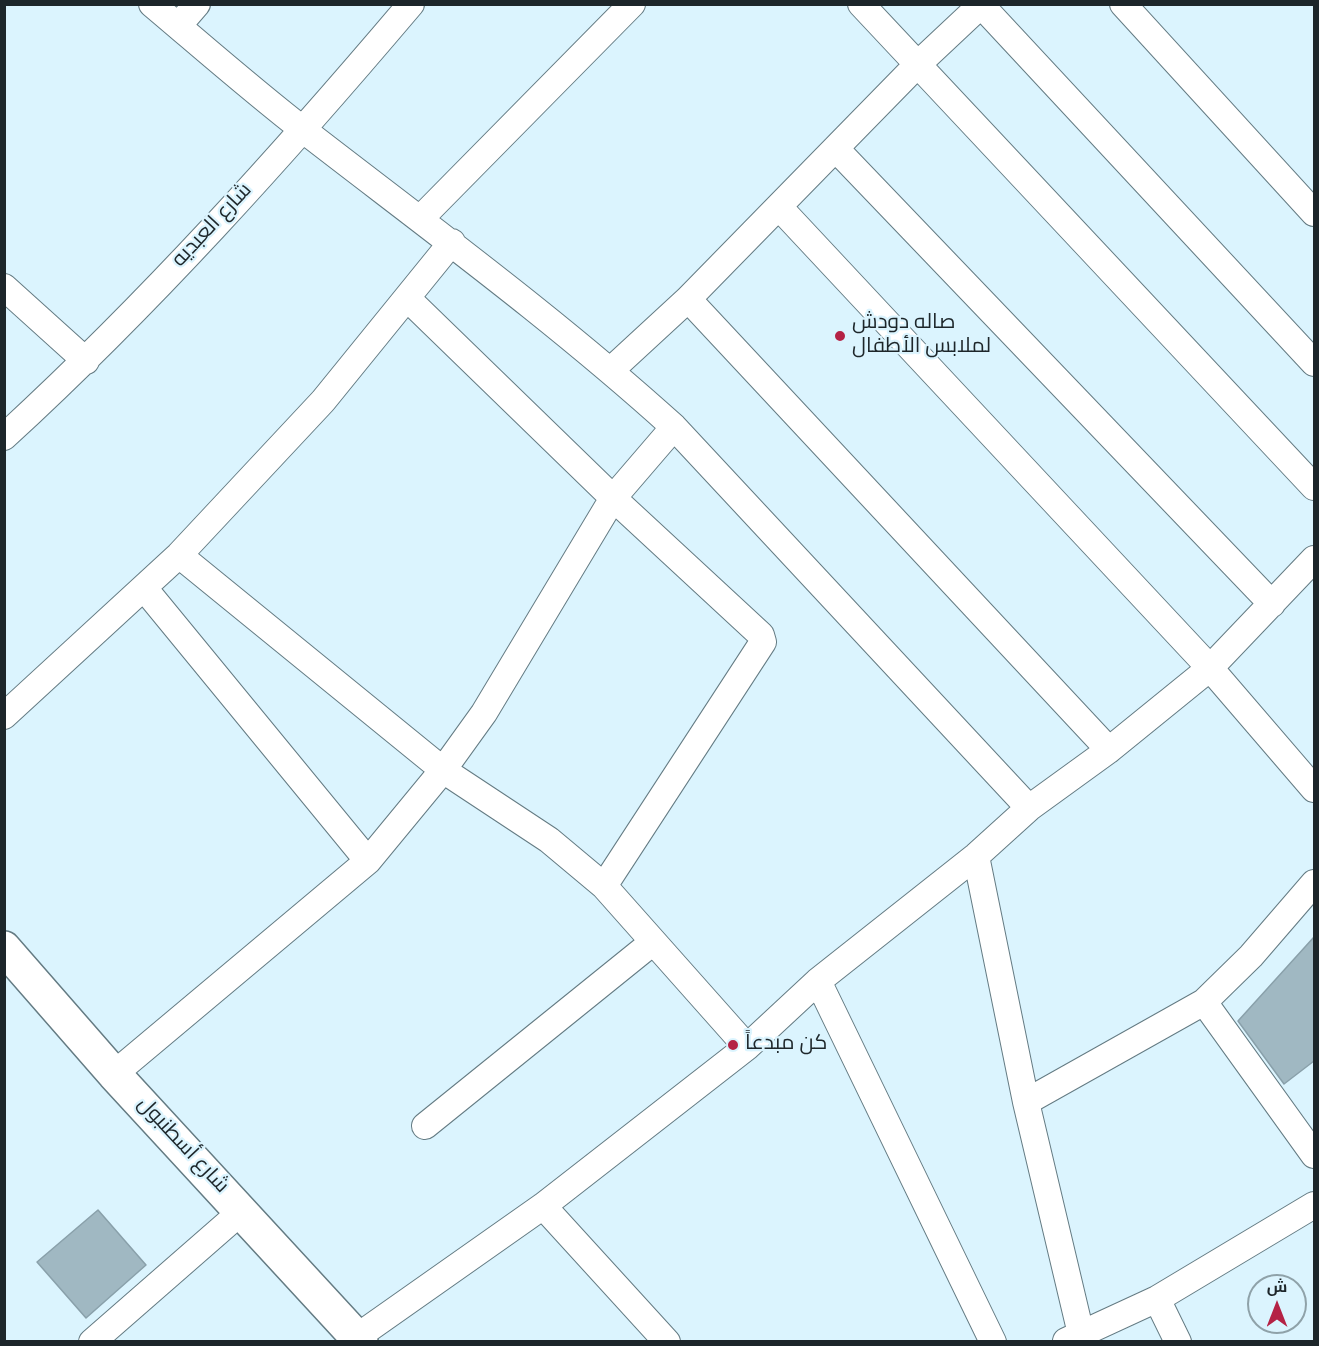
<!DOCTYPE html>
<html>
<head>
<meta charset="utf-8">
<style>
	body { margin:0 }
	#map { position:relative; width:1319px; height:1346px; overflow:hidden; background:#dbf4fe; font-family:Overpass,Cairo,sans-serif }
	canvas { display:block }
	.frame { position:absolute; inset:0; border:6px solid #1d262a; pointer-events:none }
	.north { position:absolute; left:1247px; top:1274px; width:60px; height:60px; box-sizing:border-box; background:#dbf4fe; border:2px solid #8fa2a9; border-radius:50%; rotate:0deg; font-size:16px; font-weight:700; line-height:24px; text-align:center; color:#1d262a }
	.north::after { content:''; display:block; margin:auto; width:21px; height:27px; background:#b42245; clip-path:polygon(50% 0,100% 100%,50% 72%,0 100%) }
</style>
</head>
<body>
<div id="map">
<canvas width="1319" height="1346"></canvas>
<div class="frame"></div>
<div class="north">ش</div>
</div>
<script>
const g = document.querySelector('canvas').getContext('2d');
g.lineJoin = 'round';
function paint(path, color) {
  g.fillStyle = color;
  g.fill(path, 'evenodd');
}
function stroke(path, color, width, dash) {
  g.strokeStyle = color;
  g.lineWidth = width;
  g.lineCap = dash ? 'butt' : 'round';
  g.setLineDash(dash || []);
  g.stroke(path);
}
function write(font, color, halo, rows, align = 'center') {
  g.font = font + ' Overpass,Cairo,sans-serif';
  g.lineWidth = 4.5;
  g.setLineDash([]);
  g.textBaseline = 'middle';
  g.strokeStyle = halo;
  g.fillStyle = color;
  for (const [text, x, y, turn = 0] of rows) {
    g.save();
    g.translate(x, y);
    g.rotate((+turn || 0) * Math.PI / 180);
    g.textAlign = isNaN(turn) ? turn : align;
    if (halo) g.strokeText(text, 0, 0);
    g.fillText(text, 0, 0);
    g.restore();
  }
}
const building = new Path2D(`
	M1314 937V1061L1284 1084 1238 1021Z
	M98 1210 146 1265 86 1318 37 1262Z`);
paint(building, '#a0b8c2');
stroke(building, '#89a0aa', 1.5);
const minor = new Path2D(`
	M152 4C203 47 253 91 306 132 430 228 557 321 674 427L1029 808
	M861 4 1314 487
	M1123 4 1314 213
	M981 5 1314 363
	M178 26 197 4
	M836 149 1272 604
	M779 207 1210 668 1314 789
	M420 219 632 4
	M4 287 86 361
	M407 298 613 498 761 635 763 642 604 886
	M688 299 1109 750
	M611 370 688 299 917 65 982 4
	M4 437C150 303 283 155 411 4
	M179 555 443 770 549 840 604 886 747 1047
	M144 588 368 861
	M4 716 179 555 323 401 452 242
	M976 856 1026 1102 1081 1334
	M818 981 993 1342
	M1204 1002 1314 1155
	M114 1074 368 861 443 770 484 713 613 498 674 427
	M1026 1102 1204 1002 1251 956 1314 883
	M425 1126 653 942
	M543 1206 667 1342
	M1157 1299 1178 1342
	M357 1337 543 1206 747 1047 818 981 976 856 1029 808 1109 750 1210 668 1314 559
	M1066 1341 1157 1299 1314 1205
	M92 1342 242 1211`);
const tertiary = new Path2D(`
	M4 948 114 1074 361 1342`);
stroke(minor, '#647b83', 28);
stroke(tertiary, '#647b83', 36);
stroke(minor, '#fff', 26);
stroke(tertiary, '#fff', 33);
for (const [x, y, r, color] of [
	[840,336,6,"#b42245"],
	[733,1045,6,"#b42245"]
]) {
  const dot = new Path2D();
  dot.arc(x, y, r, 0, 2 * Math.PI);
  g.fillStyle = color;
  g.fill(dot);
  stroke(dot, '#dbf4fe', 2);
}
write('21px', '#1d262a', '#dbf4fe', [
	["شارع العبديه",213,226,-47],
	["شارع أسطنبول",182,1146,47]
]);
write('21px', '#1d262a', '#dbf4fe', [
	["صاله دودش",852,324],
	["لملابس الأطفال",852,348],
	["كن مبدعاً",745,1045]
], 'left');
</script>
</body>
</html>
